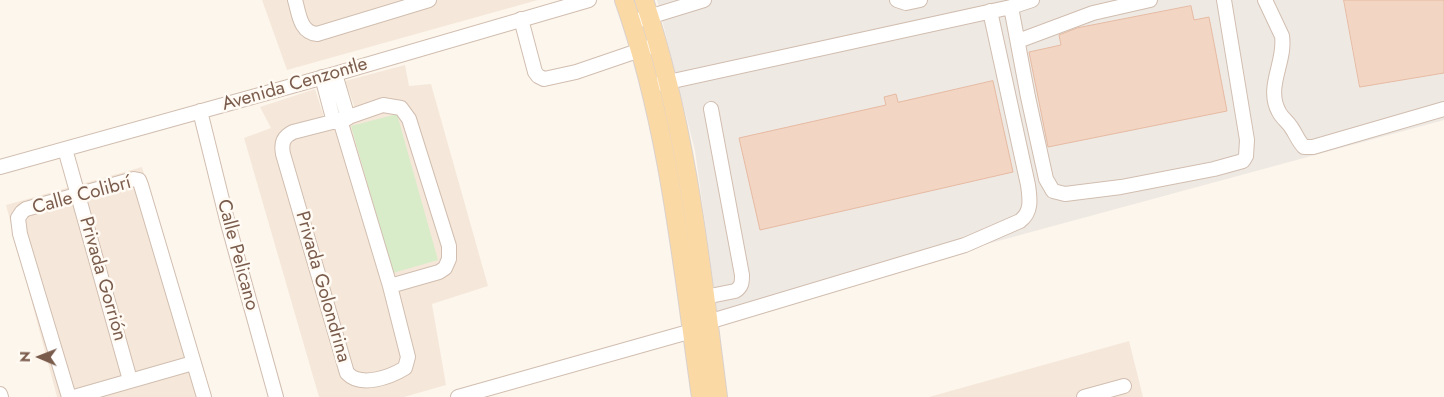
<!DOCTYPE html>
<html>
<head>
<meta charset="utf-8">
<style>
	body { margin:0 }
	#map { position:relative; width:1444px; height:397px; overflow:hidden; background:#fdf6ec; font-family:Jost,sans-serif }
	canvas { display:block }
	.north { position:absolute; left:15px; top:332px; width:50px; height:50px; -webkit-text-stroke:4px #fffaf3; paint-order:stroke; rotate:271deg; font-size:14px; font-weight:700; line-height:20px; text-align:center; color:#7a5c4d }
	.north::after { content:''; display:block; margin:auto; width:18px; height:22px; background:#7a5c4d; clip-path:polygon(50% 0,100% 100%,50% 72%,0 100%) }
</style>
</head>
<body>
<div id="map">
<canvas width="1444" height="397"></canvas>
<div class="north">N</div>
</div>
<script>
const g = document.querySelector('canvas').getContext('2d');
g.lineJoin = 'round';
function paint(path, color) {
  g.fillStyle = color;
  g.fill(path, 'evenodd');
}
function stroke(path, color, width, dash) {
  g.strokeStyle = color;
  g.lineWidth = width;
  g.lineCap = dash ? 'butt' : 'round';
  g.setLineDash(dash || []);
  g.stroke(path);
}
function write(font, color, halo, rows, align = 'center') {
  g.font = font + ' Jost,sans-serif';
  g.lineWidth = 5;
  g.setLineDash([]);
  g.textBaseline = 'middle';
  g.strokeStyle = halo;
  g.fillStyle = color;
  for (const [text, x, y, turn = 0] of rows) {
    g.save();
    g.translate(x, y);
    g.rotate((+turn || 0) * Math.PI / 180);
    g.textAlign = isNaN(turn) ? turn : align;
    if (halo) g.strokeText(text, 0, 0);
    g.fillText(text, 0, 0);
    g.restore();
  }
}
paint(new Path2D(`
	M262 0H538L287 70Z
	M405 65 409 86 431 84 488 286 432 304 446 385 404 397H319L244 138 271 128 260 107 315 89 324 117 357 114 345 81Z
	M142 167 210 397H57L6 205Z
	M1129 341 1143 397H929Z`), '#f5e8da');
paint(new Path2D(`
	M657 0H1444V120L718 317 695 151Z`), '#efe9e4');
paint(new Path2D(`
	M397 114 438 260 393 273 351 126Z`), '#d8ecc9');
const building = new Path2D(`
	M1344 0H1444V73L1360 87Z
	M1191 6 1194 20 1209 17 1227 111 1048 147 1029 52 1061 45 1059 35 1077 28Z
	M993 81 1013 172 760 230 739 138 886 105 884 97 896 94 898 102Z`);
paint(building, '#f3d5c3');
stroke(building, '#e6bba3', 1);
const minor = new Path2D(`
	M295 0C299 13 300 33 317 34L429 0
	M897 0 906 3 920 0
	M1265 0 1282 36C1286 62 1265 87 1279 112 1282 118 1288 122 1291 127 1296 134 1298 141 1304 147H1313L1444 109
	M1011 7 1028 97 1046 179 1053 191 1065 194 1121 187 1214 169 1243 161 1246 156 1247 140 1224 0
	M521 19 535 72 538 76 544 79 576 72 658 44
	M639 20 704 0
	M1018 41 1093 13 1150 0
	M335 74 348 118
	M322 77 334 122
	M650 86 1011 7 1032 0
	M200 111 227 220 276 397
	M340 120 390 286 408 357 405 368C390 377 361 388 347 373L283 154C281 143 283 137 293 132L340 120 383 105 401 108 409 119 449 246V259L445 268 439 272 390 286
	M65 149 130 380
	M0 167 335 74 589 0
	M705 297 735 291C742 287 742 282 742 275L711 109
	M0 394 1 397
	M69 397 20 234 18 218 22 212 26 209 134 179 139 180 141 185 204 397
	M74 397 193 363
	M458 397 692 331 708 322 965 245 1020 221C1032 212 1030 199 1028 185L990 11
	M1084 397 1124 386`);
const major = new Path2D(`
	M624 0C669 127 682 264 701 397
	M644 0C687 128 701 264 718 397`);
stroke(minor, '#d1beb0', 16);
stroke(major, '#dad1cd', 20);
stroke(minor, '#fff', 14);
stroke(major, '#fbd9a5', 18);
write('19px', '#7a5c4d', '#fffaf3', [
	["Avenida Cenzontle",295,85,-16],
	["Calle Colibrí",82,196,-15],
	["Calle Pelicano",237,255,75],
	["Privada Gorrión",102,279,74],
	["Privada Golondrina",322,287,74]
]);
</script>
</body>
</html>
